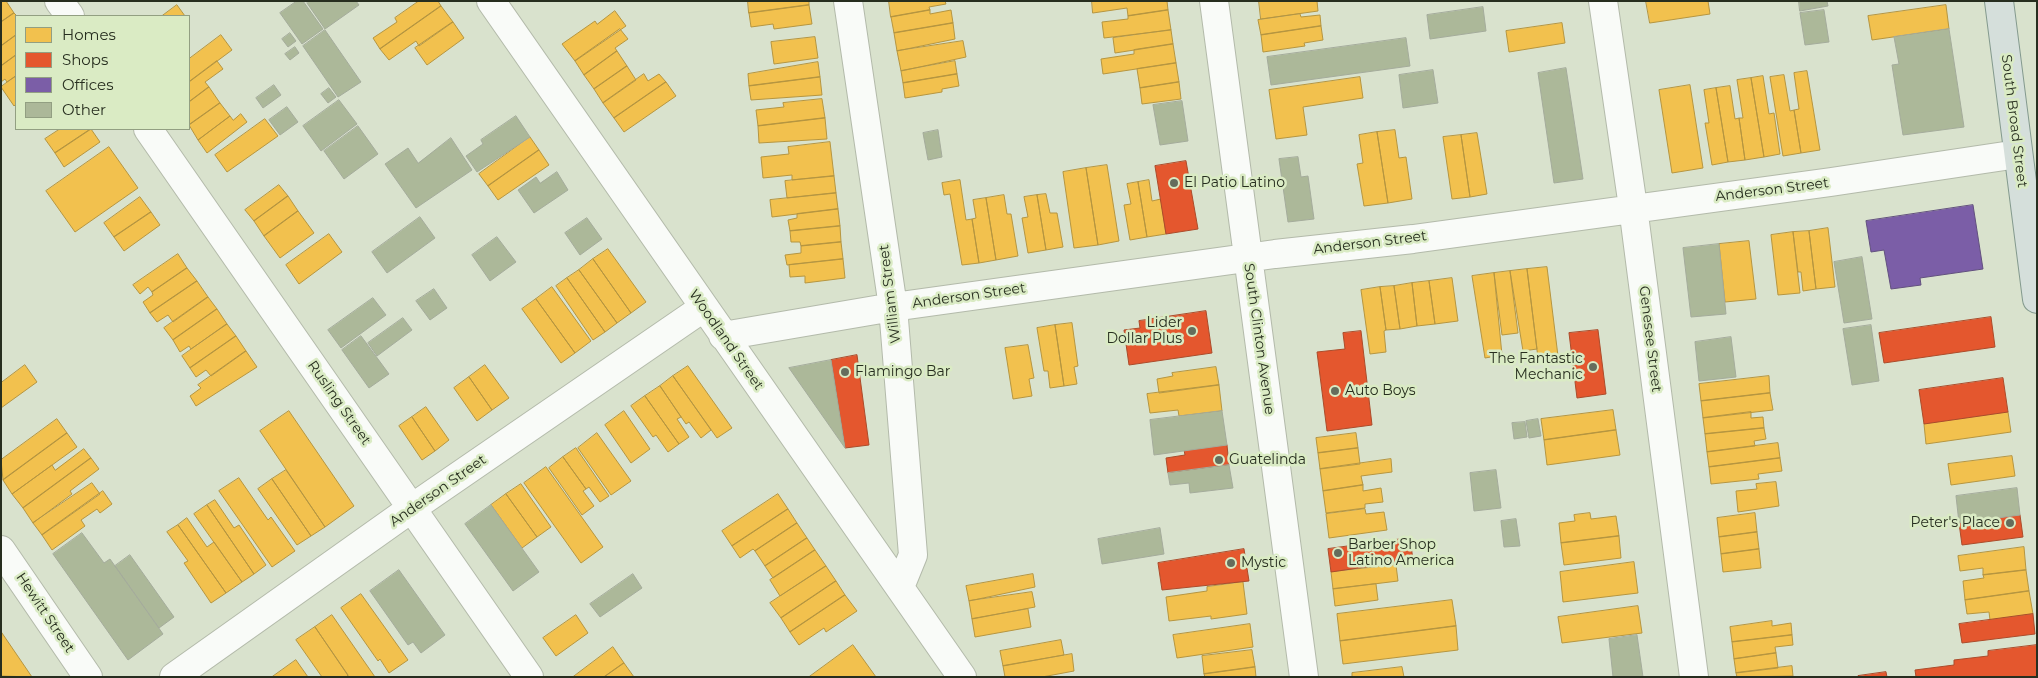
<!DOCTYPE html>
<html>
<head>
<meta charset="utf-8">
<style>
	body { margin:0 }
	#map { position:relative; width:2038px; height:678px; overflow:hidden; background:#d9e2cd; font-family:Montserrat,sans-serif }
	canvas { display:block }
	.frame { position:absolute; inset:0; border:2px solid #272e1f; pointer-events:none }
	.legend { position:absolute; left:15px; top:15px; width:175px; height:115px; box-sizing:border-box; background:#daebc4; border:1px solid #929f82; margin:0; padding:6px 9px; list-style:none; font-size:15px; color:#272e1f }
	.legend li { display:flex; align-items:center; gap:10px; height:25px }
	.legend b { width:25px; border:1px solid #929f82 }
</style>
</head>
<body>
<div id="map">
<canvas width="2038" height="678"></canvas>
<div class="frame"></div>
<ul class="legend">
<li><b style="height:14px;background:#f2c14e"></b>Homes</li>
<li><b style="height:14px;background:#e4572e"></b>Shops</li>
<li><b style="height:14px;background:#7b5ea7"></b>Offices</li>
<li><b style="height:14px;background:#acb899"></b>Other</li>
</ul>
</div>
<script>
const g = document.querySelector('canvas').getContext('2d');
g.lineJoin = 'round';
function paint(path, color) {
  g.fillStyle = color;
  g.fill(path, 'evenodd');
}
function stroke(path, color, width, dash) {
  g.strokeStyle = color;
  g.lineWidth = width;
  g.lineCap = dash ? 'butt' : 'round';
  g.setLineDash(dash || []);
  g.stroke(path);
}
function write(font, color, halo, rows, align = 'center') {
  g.font = font + ' Montserrat,sans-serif';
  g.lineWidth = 5;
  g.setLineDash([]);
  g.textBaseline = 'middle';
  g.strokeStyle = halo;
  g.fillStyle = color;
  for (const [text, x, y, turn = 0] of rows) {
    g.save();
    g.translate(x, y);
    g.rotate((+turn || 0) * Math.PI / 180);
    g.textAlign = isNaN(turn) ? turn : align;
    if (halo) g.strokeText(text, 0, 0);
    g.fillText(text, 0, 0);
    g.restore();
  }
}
const homes = new Path2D(`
	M6 1 14 13 1 22V2Z
	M419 1H438L441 6 380 49 373 38 397 22 395 18Z
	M748 1H809V5L749 13Z
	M889 1H945L946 4 929 7 930 10 891 17Z
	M1092 1H1167L1168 10 1128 16 1127 8 1093 13Z
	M1259 1H1317L1318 11 1261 19Z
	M1646 1H1708L1710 14 1650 23Z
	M177 5 185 16H162Z
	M809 5 812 24 774 29 773 24 751 27 749 13Z
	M1946 5 1949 29 1872 40 1868 16Z
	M441 6 453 22 419 46 416 41 389 60 380 49Z
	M930 10V14L951 10 953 23 894 33 891 17Z
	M1168 10 1171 30 1104 38 1102 22 1128 19V16Z
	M615 11 626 26 575 61 562 44 595 21 597 24Z
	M14 13 17 16 16 35 1 46V22Z
	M1300 14 1301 17 1320 15 1321 26 1261 35 1258 20Z
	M453 22 464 38 427 65 415 48Z
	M953 23 955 39 897 51 894 33Z
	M1562 23 1565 43 1509 52 1506 31Z
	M1321 26 1323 40 1304 43 1305 46 1263 52 1261 35Z
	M620 29 628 39 615 48 617 51 584 75 575 61Z
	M1171 30 1173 44 1115 53 1113 38Z
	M16 35V55L1 66V46Z
	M221 35 232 50 189 82V59Z
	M815 37 818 58 774 64 771 42Z
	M963 41 966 57 901 71 897 51Z
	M1173 44 1176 63 1103 74 1101 59 1134 54V50Z
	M617 51 627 66 594 89 584 75Z
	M16 55V76L7 82 5 79 1 82V66Z
	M217 61 223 69 205 82 209 87 189 102V82Z
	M955 61 957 74 903 83 901 71Z
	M818 62 820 77 749 86 748 74Z
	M1176 63 1179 82 1140 88 1137 69Z
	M627 66 636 80 603 103 594 89Z
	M1807 71 1820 150 1801 153 1794 110 1799 109 1794 73Z
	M644 74 648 81 659 74 666 82 614 118 603 103Z
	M957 74 959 86 942 89V92L905 98 903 83Z
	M1784 75 1790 111 1794 110 1801 153 1783 156 1770 77Z
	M16 76V104L14 106 1 87Z
	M1763 76 1769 114 1774 113 1780 154 1764 157 1751 78Z
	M820 77 822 95 751 100 749 86Z
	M1360 77 1363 98 1303 107 1307 135 1276 139 1269 90Z
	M1751 78 1764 157 1745 160 1739 118H1743L1737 80Z
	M666 82 676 96 624 132 614 118Z
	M1179 82 1181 99 1142 104 1140 88Z
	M1690 85 1703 168 1672 173 1659 90Z
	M1730 86 1735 119 1739 118 1745 160 1728 162 1716 88Z
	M209 87 220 103 189 125V102Z
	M1716 88 1728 162 1712 165 1705 123H1709L1704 90Z
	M822 99 825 118 758 126 756 110 784 107 783 103Z
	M220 103 230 116 198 140 189 125Z
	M241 114 247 122 207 153 198 140 230 116 233 120Z
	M825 118 827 139 759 143 758 126Z
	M265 119 278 136 227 172 215 155Z
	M60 129H91L55 153 45 139Z
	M91 129 100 142 64 167 55 153Z
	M1395 130 1399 158 1406 157 1412 199 1388 203 1377 132Z
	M1377 132 1388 203 1364 206 1357 164 1363 163 1359 135Z
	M1477 133 1487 194 1470 197 1461 135Z
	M1461 135 1470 197 1452 199 1443 137Z
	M530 137 539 150 488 186 479 174Z
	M830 142 834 176 792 180V175L763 178 761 157 789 154 788 147Z
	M109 147 138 188 75 232 46 191Z
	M539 150 549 165 498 200 488 186Z
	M1107 165 1119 241 1098 245 1086 168Z
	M1086 168 1098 245 1074 248 1063 172Z
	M834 176 836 193 787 198 785 181Z
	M960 180 966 220 972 219 979 263 962 265 950 194 944 195 942 183Z
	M1149 180 1152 201 1161 199 1166 234 1147 237 1138 182Z
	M1138 182 1147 237 1130 240 1124 205 1131 204 1127 184Z
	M279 185 288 196 254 221 245 210Z
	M836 193 838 209 772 217 770 200Z
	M1046 194 1050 213H1057L1063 247 1046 250 1037 195Z
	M1004 195 1007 214H1011L1018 256 996 260 986 198Z
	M1037 195 1046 250 1028 253 1022 218 1028 217 1024 197Z
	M288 196 298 211 264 236 254 221Z
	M140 197 151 212 114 237 104 223Z
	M986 198 996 260 979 263 972 219 976 218 973 200Z
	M838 209 840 226 790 231 788 220 797 218V214Z
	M298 211 314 233 280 258 264 236Z
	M151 212 160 225 124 251 114 237Z
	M840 226 841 242 801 246 800 242H791L790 231Z
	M1828 228 1835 287 1816 289 1809 231Z
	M1809 231 1816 289 1803 291 1801 272H1798L1793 232Z
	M1793 232 1800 293 1778 295 1771 235Z
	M329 234 342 252 299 284 286 265Z
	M1749 241 1756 299 1725 302 1719 244Z
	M841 242 843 259 787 265 785 255 801 253V246Z
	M608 249 646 302 631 313 593 259Z
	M178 254 187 268 152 292 148 287 140 294 133 285Z
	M593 259 631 313 617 323 579 270Z
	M843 259 845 278 805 283V276L790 277 789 265Z
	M1547 267 1558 356 1538 358 1527 269Z
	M187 268 197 281 150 313 143 302 153 295 152 292Z
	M1527 269 1537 349 1523 351 1510 271Z
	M579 270 617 323 605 332 567 278Z
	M1510 271 1518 333 1502 335 1494 273Z
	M1494 273 1502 355 1485 358 1472 276Z
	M567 278 605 332 593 340 556 286Z
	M1452 278 1458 321 1435 324 1429 281Z
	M197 281 208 297 173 322 168 315 157 322 150 313Z
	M1429 281 1435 324 1417 326 1412 283Z
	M1412 283 1417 326 1400 329 1394 286Z
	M1394 286 1400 329 1386 330 1380 287Z
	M552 287 591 341 575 353 536 299Z
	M1380 287 1386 330 1384 331 1386 352 1370 354 1361 290Z
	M208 297 217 309 173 340 164 328Z
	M536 299 575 353 561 363 522 309Z
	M217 309 227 324 191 349 189 346 180 352 173 340Z
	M1072 323 1078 366 1074 367 1077 384 1064 386 1055 325Z
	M227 324 236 336 190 368 182 356Z
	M1055 325 1064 386 1050 388 1048 371H1044L1037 328Z
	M236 336 246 351 211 376 206 370 196 377 190 368Z
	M1028 345 1034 378 1029 379 1032 396 1013 399 1005 348Z
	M246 351 257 367 196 406 190 396 201 388 198 385Z
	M25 365 37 382 1 408V383Z
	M485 365 509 398 492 410 469 377Z
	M688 366 732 428 717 438 673 376Z
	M1216 367 1219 385 1159 393 1157 379 1173 376 1172 373Z
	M673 376 711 430 701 438 689 422 686 424 660 386Z
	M1769 376 1770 393 1701 401 1699 384Z
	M469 377 492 410 477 421 454 388Z
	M1219 385 1222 411 1179 416 1178 410 1150 413 1147 394Z
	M660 386 681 417 677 419 689 437 679 444 645 396Z
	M1770 393 1773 410 1703 418 1701 401Z
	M645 396 679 444 668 452 656 435 653 437 631 406Z
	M426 407 449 440 435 451 412 417Z
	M1613 410 1616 430 1544 440 1541 419Z
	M289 411 354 506 325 527 260 431Z
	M624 411 650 449 631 463 605 425Z
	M1751 412V418L1763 417 1764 428 1705 434 1703 418Z
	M2008 412 2011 432 1926 444 1924 424Z
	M412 417 435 451 422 460 399 426Z
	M57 419 67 433 3 480 1 460Z
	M1764 428 1766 439 1754 441 1755 446 1707 452 1705 434Z
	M1616 430 1620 455 1547 465 1544 440Z
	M67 433 77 447 12 494 3 480Z
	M597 433 631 481 611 495 578 448Z
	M1356 433 1358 448 1318 453 1316 438Z
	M1778 443 1780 458 1709 467 1707 452Z
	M576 448 609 496 600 502 589 487 586 489 563 457Z
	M1358 448 1360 464 1320 469 1318 453Z
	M84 449 91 458 23 508 12 494 52 465 55 470Z
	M2012 456 2015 476 1951 485 1948 464Z
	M563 457 586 489 583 491 594 506 582 515 549 468Z
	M91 458 99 469 70 491 72 494 33 523 23 508Z
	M1780 458 1782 471 1758 474 1759 479 1711 484 1709 467Z
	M1391 459 1392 472 1361 476 1363 485 1323 491 1320 469Z
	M546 467 603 547 581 563 524 483Z
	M286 470 325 527 311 536 272 479Z
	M239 478 268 520 271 517 295 551 272 567 219 491Z
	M272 479 311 536 297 545 258 489Z
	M1776 482 1779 506 1738 512 1736 491 1757 489 1756 484Z
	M92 483 100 494 42 535 33 523Z
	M521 484 551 527 537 537 506 494Z
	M1363 485V491L1381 488 1383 502 1365 504V508L1326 513 1323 491Z
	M103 491 112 504 100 513 97 509 81 520 85 526 52 550 42 535Z
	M506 494 537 537 522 548 491 505Z
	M778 494 788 509 732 546 722 531Z
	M215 500 234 528 239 525 266 565 254 574 207 505Z
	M207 505 254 574 242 582 194 514Z
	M788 509 797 523 755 551 753 549 740 558 732 546Z
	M1365 509 1366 514 1384 512 1387 530 1329 538 1326 514Z
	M1590 513 1591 519 1616 516 1619 536 1561 543 1559 523 1575 521 1574 515Z
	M1755 513 1757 532 1719 537 1717 518Z
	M187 518 207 547 214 542 242 582 226 593 178 525Z
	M797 523 807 538 765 566 755 551Z
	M178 525 226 593 211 603 184 563 188 561 167 532Z
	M1757 532 1759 549 1721 554 1719 537Z
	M1619 536 1621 558 1564 565 1561 543Z
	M807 538 815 550 773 578 765 566Z
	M2024 547 2026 570 1983 575V568L1960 571 1958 556Z
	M1759 549 1761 568 1723 572 1721 554Z
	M815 550 826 566 780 596 770 580Z
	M1634 562 1638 593 1563 602 1560 572Z
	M1396 565 1398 581 1333 589 1331 572Z
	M826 566 836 581 781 618 770 603Z
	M2026 570 2029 591 1965 600 1963 581 1984 578 1983 575Z
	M1033 574 1035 587 969 601 966 586Z
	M836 581 845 595 790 632 781 618Z
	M1243 582 1247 614 1211 619V616L1169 621 1166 597 1207 591V587Z
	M1376 584 1378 600 1335 606 1333 589Z
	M2029 591 2033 614 1990 620 1989 612 1967 614 1965 600Z
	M1032 592 1035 607 972 619 969 601Z
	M361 594 408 660 389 673 380 659 378 661 341 608Z
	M845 595 857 611 826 632 824 628 799 645 790 632Z
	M1452 600 1456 626 1340 641 1337 614Z
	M1638 606 1642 633 1562 643 1558 617Z
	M1028 609 1031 627 975 637 972 619Z
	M332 615 375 677H349L315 627Z
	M576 615 588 633 556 656 543 638Z
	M1772 621V626L1791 623 1792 635 1732 642 1730 627Z
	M1250 624 1253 647 1177 658 1173 635Z
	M1456 626 1458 650 1343 664 1340 641Z
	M315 627 348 675 346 677H322L296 640Z
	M2 633 32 677 1 676Z
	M1792 635 1793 645 1775 647 1776 653 1734 659 1732 642Z
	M1061 640 1064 655 1003 666 1000 651Z
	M853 645 876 677H809Z
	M613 647 624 663 604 677H573Z
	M1252 650 1255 667 1204 674 1202 656Z
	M1776 653 1778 668 1736 673 1734 659Z
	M1072 654 1074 671 1042 677H1005L1003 666Z
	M296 660 308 677H272Z
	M624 663 634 677H604Z
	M1792 666 1793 676 1737 677 1736 673Z
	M1255 667 1256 677H1205L1204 674Z
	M1402 667 1404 677H1352V673Z`);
paint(homes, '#f2c14e');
stroke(homes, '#b59540', 1);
const shops = new Path2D(`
	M1186 161 1198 229 1166 234 1155 166Z
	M1206 311 1212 353 1129 365 1124 330 1140 328 1139 321Z
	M1991 317 1995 347 1884 363 1879 333Z
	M1598 330 1606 394 1577 398 1569 333Z
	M1361 331 1372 425 1327 431 1317 352 1345 349 1343 333Z
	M857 355 869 445 845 448 831 360Z
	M2003 378 2008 412 1924 424 1919 390Z
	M1227 445 1229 465 1168 473 1166 458 1185 455 1184 450Z
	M2020 515 2023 537 1962 545 1959 523Z
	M1410 538 1413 560 1331 572 1328 549Z
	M1244 549 1249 581 1162 590 1158 563Z
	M2033 614 2035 634 1962 643 1959 624Z
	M2037 645V677H1916L1915 670 1954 665V660L1988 656V651Z
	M1886 672 1887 677H1858V676Z`);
paint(shops, '#e4572e');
stroke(shops, '#ab4b2a', 1);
const offices = new Path2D(`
	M1973 205 1983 269 1920 278 1921 285 1891 289 1884 250 1871 252 1866 221Z`);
paint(offices, '#7b5ea7');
stroke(offices, '#62507e', 1);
const building = new Path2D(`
	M297 1H303L323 29 302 44 280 13Z
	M309 1H356L359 5 325 29 307 3Z
	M1799 1H1827L1828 6 1800 11Z
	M1483 7 1486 31 1430 39 1427 15Z
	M1824 10 1829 42 1805 45 1800 13Z
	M1949 29 1964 127 1903 135 1892 65 1899 64 1894 37Z
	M325 30 361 82 338 97 303 46Z
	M290 33 296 41 288 47 282 39Z
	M1406 38 1410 66 1271 85 1267 57Z
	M295 47 299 53 290 60 285 54Z
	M1566 68 1583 179 1554 183 1538 73Z
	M1433 70 1438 103 1403 108 1399 75Z
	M274 85 281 95 263 108 256 98Z
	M329 88 336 97 328 103 321 94Z
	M339 100 357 124 321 151 303 126Z
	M1182 101 1188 141 1160 145 1153 105Z
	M287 107 298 122 280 135 269 120Z
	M516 116 530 137 477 172 466 156 483 144 481 140Z
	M358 126 378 154 344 179 324 151Z
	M938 130 942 157 928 160 923 133Z
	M451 138 472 170 416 208 385 164 408 148 418 163Z
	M1298 157 1301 177 1308 176 1314 219 1288 222 1279 159Z
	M557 172 568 190 534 213 518 190 536 177 540 183Z
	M420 217 435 238 387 273 372 252Z
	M587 218 602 239 580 255 565 233Z
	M497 237 516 262 490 281 472 255Z
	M1719 244 1726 314 1691 317 1683 248Z
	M1862 257 1872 319 1844 323 1834 262Z
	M434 289 447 308 430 320 416 301Z
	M373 298 386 315 341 348 328 330Z
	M403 318 412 330 377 356 368 343Z
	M1871 325 1879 381 1852 385 1843 329Z
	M361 336 389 374 369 388 342 350Z
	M1731 337 1736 377 1699 381 1695 342Z
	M831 360 845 448 789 368Z
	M1222 411 1227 445 1154 455 1150 420Z
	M1538 419 1541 436 1529 438 1526 421Z
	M1525 422 1527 437 1514 439 1512 423Z
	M1229 465 1233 488 1190 493 1189 483 1170 485 1168 473Z
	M1496 470 1501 508 1474 511 1470 473Z
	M2017 488 2020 515 1959 523 1956 496Z
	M491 505 539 572 513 591 465 524Z
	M1516 519 1520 546 1504 547 1501 521Z
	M1160 528 1164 554 1102 564 1098 539Z
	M82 533 104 563 110 559 163 634 128 660 53 554Z
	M130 555 174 617 159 628 115 566Z
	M399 570 445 635 421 653 413 642 408 645 370 591Z
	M633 574 642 588 600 617 590 604Z
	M1637 635 1643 677H1613L1609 639Z`);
paint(building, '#acb899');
stroke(building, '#a4ab9b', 1);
const minor = new Path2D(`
	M59 1 70 16
	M491 1 962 677
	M848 1 893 307 913 555 900 587
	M1214 1 1304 677
	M1603 1 1633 207 1694 677
	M148 129 529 677
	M723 336 893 307 1275 254 1413 239 1831 182 2018 154
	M1 550 88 677
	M174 677 412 508 703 308`);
const major = new Path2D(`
	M1999 1 2037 299`);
stroke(minor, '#b3baaa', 30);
stroke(major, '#849a8e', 30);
stroke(minor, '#f9fbf8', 28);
stroke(major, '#d5dfdb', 28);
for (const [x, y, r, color] of [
	[1174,183,5,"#656d5c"],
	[1192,331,5,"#656d5c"],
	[1593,367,5,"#656d5c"],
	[845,372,5,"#656d5c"],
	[1335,391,5,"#656d5c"],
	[1219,460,5,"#656d5c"],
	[2010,523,5,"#656d5c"],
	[1338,553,5,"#656d5c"],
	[1231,563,5,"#656d5c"]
]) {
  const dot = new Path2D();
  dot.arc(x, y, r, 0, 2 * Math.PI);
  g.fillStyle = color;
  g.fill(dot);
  stroke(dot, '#daebc4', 2);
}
write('14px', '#272e1f', '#daebc4', [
	["South Broad Street",2014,121,83],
	["Anderson Street",1772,190,-7],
	["Anderson Street",1370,243,-7],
	["William Street",890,294,-97],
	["Anderson Street",969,296,-8],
	["South Clinton Avenue",1259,339,82],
	["Genesee Street",1650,339,83],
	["Woodland Street",726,340,55],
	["Rusling Street",339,403,55],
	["Anderson Street",438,491,-35],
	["Hewitt Street",45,613,56]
]);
write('14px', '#272e1f', '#daebc4', [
	["El Patio Latino",1184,183],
	["Lider",1182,323,"right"],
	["Dollar Plus",1182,339,"right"],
	["The Fantastic",1583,359,"right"],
	["Mechanic",1583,375,"right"],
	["Flamingo Bar",855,372],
	["Auto Boys",1345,391],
	["Guatelinda",1229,460],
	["Peter's Place",2000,523,"right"],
	["Barber Shop",1348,545],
	["Latino America",1348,561],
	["Mystic",1241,563]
], 'left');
</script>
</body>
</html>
